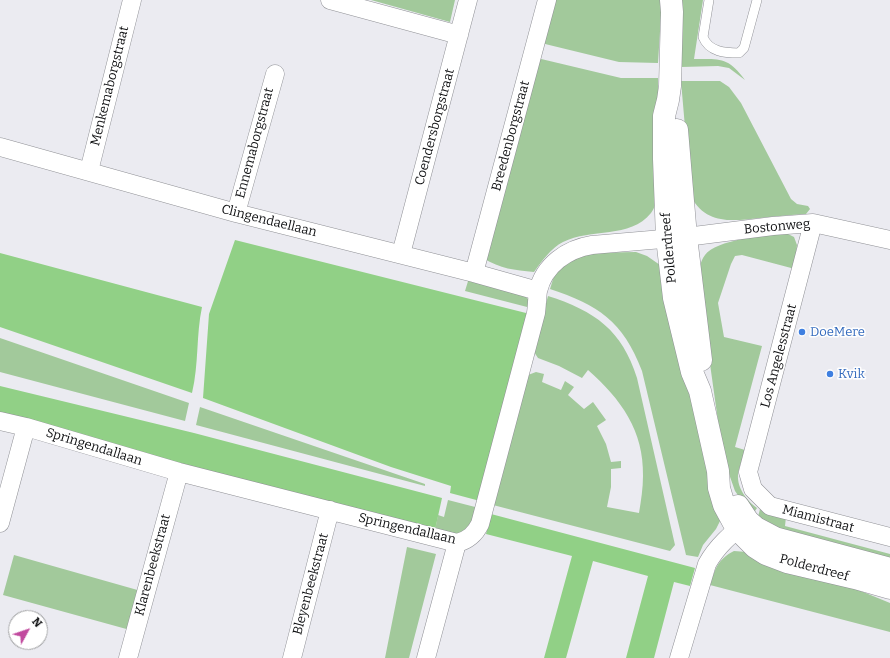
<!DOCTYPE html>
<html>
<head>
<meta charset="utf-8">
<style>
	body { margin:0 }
	#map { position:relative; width:890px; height:658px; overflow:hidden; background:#ebebf1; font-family:Bitter,serif }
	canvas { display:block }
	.north { position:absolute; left:8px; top:610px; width:40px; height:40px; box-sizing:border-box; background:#fff; border:1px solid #9fa0a1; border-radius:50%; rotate:50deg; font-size:11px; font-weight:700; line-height:16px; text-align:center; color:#101113 }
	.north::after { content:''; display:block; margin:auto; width:14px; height:18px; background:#c1499e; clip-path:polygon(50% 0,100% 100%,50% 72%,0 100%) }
</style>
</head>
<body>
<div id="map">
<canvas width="890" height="658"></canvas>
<div class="north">N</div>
</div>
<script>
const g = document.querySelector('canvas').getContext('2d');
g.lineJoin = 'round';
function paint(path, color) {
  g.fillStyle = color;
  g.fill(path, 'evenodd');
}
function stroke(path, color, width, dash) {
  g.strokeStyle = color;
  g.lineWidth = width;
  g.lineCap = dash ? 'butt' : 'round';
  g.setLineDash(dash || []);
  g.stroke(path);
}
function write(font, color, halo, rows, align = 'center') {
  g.font = font + ' Bitter,serif';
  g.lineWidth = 3;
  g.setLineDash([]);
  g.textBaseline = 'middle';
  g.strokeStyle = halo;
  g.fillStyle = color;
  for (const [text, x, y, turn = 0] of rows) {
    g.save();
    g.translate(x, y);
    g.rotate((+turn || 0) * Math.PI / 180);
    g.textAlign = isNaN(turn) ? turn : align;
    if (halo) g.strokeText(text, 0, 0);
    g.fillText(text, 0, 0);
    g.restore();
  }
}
paint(new Path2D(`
	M371 0H455L450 22Z
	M554 0H662L658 63 619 62 541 43Z
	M681 0H703L694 59C721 59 728 57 745 80L729 68 718 66 681 67Z
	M537 58 621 78H658V196C656 201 655 208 651 213 630 239 591 228 563 242 551 248 542 261 534 272 514 270 501 269 483 258Z
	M681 81H720L729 87 741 103 791 199 797 204 808 206 810 209 806 214C791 215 775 216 760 218 732 221 707 225 691 197Z
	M784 232 794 237 797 245 795 269 742 255 735 256 731 264 718 303 724 337 762 346 735 447 745 450C743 458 739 467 738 475 737 488 747 501 757 508L753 514 747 508 735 491 723 457 698 278C699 271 700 261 705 255 716 240 765 235 784 232Z
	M636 252 647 256 660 265 721 519 716 529 703 545 698 557 686 555 642 371C623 321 598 305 550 289L555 273 561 265 587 253Z
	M469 278 525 296 529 300 531 308 465 291Z
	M548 296C595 311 622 330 637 378L675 545 670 551 493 505 528 375 536 372 544 374 542 382 561 390 565 381 574 387 568 395 584 409 593 402 606 420 597 426 606 444 611 462 621 461V468L611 469V487L607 507 639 513C641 501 643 488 643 476 644 431 621 399 588 370L582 378 559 366 538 358 534 352V348Z
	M0 338 189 403 185 421 0 372Z
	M200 407 425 484V486L196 425Z
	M448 500 479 508 473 525 459 535 435 530 438 515 444 517Z
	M760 509 786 517 785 526 890 554V560L780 531 758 517Z
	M407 547 436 554 409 658H385Z
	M734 551 747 552 856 589 890 603V632L710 585C715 569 718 559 734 551Z
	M14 555 141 591 130 630 3 595Z`), '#a2c99b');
paint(new Path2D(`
	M235 240 530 314 480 501 450 493 451 486 391 467 203 398 209 314Z
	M0 253 202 307C196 335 199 364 192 393L0 327Z
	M0 386 194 433 442 498 435 530 0 416Z
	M491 514 695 568 690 586 674 582 654 658H626L648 576 593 561 566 658H544L572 556 486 534Z`), '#91d086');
const lane = new Path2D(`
	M709 0 703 37C709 52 725 53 739 53L744 48 757 0`);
const street = new Path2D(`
	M330 0 459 35
	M0 147 236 213 474 273 538 291
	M89 171 132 0
	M236 213 275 74
	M813 223 748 472 753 489 770 506 890 537
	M401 254 468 0
	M474 273 547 0
	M0 421 26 427 179 472 457 543C469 540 475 534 480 524L536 313C537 306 537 298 538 291 544 265 567 249 592 245L686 237 773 226 813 223 890 240
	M0 523 26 427
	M128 658 179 472
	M292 658 330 510
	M426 658 457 543
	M679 658 707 564C717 546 731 534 747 522`);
const secondary = new Path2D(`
	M671 0 672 12 670 86 668 100 664 116V159L667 238 674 298 692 372 700 391 718 471 719 488 724 505 737 529 755 547 766 554 787 562 855 578 890 588
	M677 130 686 237 701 360
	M738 506 748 521 756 528 775 538 890 569`);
stroke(lane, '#909196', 10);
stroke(street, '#909196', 19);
stroke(secondary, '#909196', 23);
stroke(lane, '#fff', 9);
stroke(street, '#fff', 18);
stroke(secondary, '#fff', 22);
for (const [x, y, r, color] of [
	[802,332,4,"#3f7fe0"],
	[830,374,4,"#3f7fe0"]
]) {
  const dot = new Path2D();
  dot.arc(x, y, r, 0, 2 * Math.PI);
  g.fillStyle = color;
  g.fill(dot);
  stroke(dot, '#fff', 1.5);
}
write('13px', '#101113', '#fff', [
	["Menkemaborgstraat",110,86,-76],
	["Coendersborgstraat",435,127,-75],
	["Breedenborgstraat",511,136,-75],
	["Ennemaborgstraat",255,143,-75],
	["Clingendaellaan",269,221,14],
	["Bostonweg",777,227,-5],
	["Polderdreef",669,248,-95],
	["Los Angelesstraat",779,356,-75],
	["Springendallaan",94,447,17],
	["Miamistraat",818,519,15],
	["Springendallaan",407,529,13],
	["Klarenbeekstraat",153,565,-75],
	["Polderdreef",814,568,15],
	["Bleyenbeekstraat",311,584,-75]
]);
write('13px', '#366cbe', '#fff', [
	["DoeMere",810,332],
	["Kvik",838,374]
], 'left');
</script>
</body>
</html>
